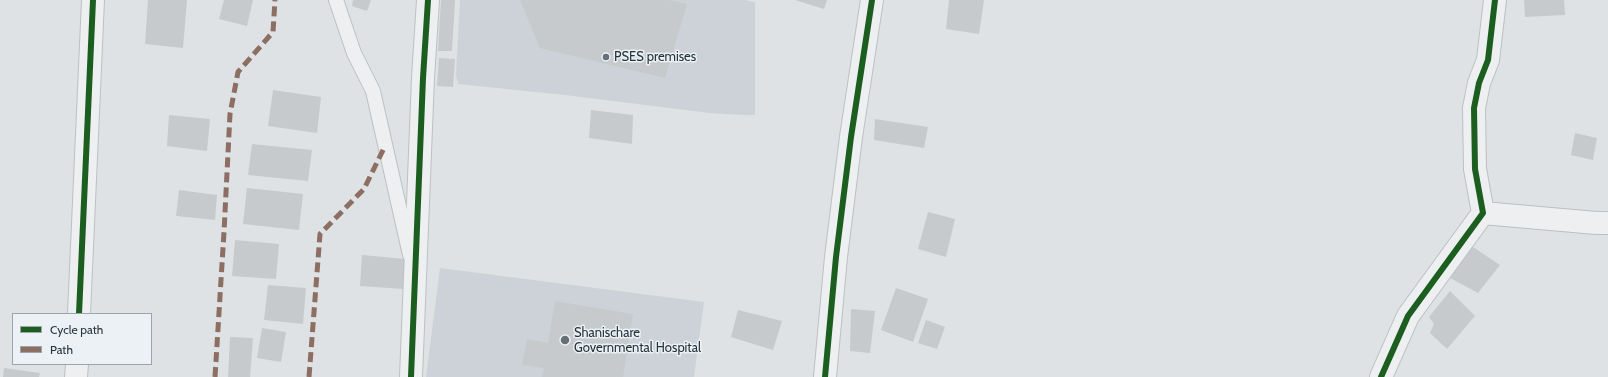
<!DOCTYPE html>
<html>
<head>
<meta charset="utf-8">
<style>
	body { margin:0 }
	#map { position:relative; width:1608px; height:377px; overflow:hidden; background:#dee2e4; font-family:Cabin,sans-serif }
	canvas { display:block }
	.legend { position:absolute; left:12px; top:313px; width:140px; height:52px; box-sizing:border-box; background:#ebf1f4; border:1px solid #9ca5aa; margin:0; padding:5px 7px; list-style:none; font-size:12px; color:#26343c }
	.legend li { display:flex; align-items:center; gap:8px; height:20px }
	.legend b { width:20px; border:1px solid #9ca5aa }
</style>
</head>
<body>
<div id="map">
<canvas width="1608" height="377"></canvas>
<ul class="legend">
<li><b style="height:5px;background:#1b5e20"></b>Cycle path</li>
<li><b style="height:5px;background:#8d6e63"></b>Path</li>
</ul>
</div>
<script>
const g = document.querySelector('canvas').getContext('2d');
g.lineJoin = 'round';
function paint(path, color) {
  g.fillStyle = color;
  g.fill(path, 'evenodd');
}
function stroke(path, color, width, dash) {
  g.strokeStyle = color;
  g.lineWidth = width;
  g.lineCap = dash ? 'butt' : 'round';
  g.setLineDash(dash || []);
  g.stroke(path);
}
function write(font, color, halo, rows, align = 'center') {
  g.font = font + ' Cabin,sans-serif';
  g.lineWidth = 3;
  g.setLineDash([]);
  g.textBaseline = 'middle';
  g.strokeStyle = halo;
  g.fillStyle = color;
  for (const [text, x, y, turn = 0] of rows) {
    g.save();
    g.translate(x, y);
    g.rotate((+turn || 0) * Math.PI / 180);
    g.textAlign = isNaN(turn) ? turn : align;
    if (halo) g.strokeText(text, 0, 0);
    g.fillText(text, 0, 0);
    g.restore();
  }
}
paint(new Path2D(`
	M460 0H744L755 2V115H744L710 113 565 95 458 84 456 75Z
	M440 268 704 302 694 377H426Z`), '#ccd2d7');
paint(new Path2D(`
	M148 0H187L183 48 145 44Z
	M224 0H253L247 26 219 19Z
	M353 0H371L367 11 352 6Z
	M441 0H455L452 51H438Z
	M520 0H669L687 4 665 78 540 48Z
	M795 0H827L824 9Z
	M949 0H984L979 34 946 29Z
	M1524 0H1564L1565 15 1525 17Z
	M439 58 455 59 453 87 437 86Z
	M273 90 321 97 317 133 268 126Z
	M591 110 633 115 632 144 589 138Z
	M169 115 210 119 207 151 167 146Z
	M875 119 928 127 924 148 874 140Z
	M1575 133 1597 138 1593 160 1571 155Z
	M252 144 312 150 308 181 248 175Z
	M247 188 303 194 299 230 243 224Z
	M179 190 217 195 215 220 176 216Z
	M928 212 955 219 946 257 918 249Z
	M235 240 279 244 276 279 232 276Z
	M1470 245 1500 265 1478 293 1450 278Z
	M362 255 405 259 403 289 360 286Z
	M268 285 306 288 303 324 264 320Z
	M896 288 928 299 913 342 881 330Z
	M1450 291 1475 316 1447 349 1430 333 1434 324 1429 317Z
	M555 301 633 314 623 377H542L544 368 522 365 527 339 548 343Z
	M851 309 875 311 870 353 850 351Z
	M738 310 782 321 773 350 731 337Z
	M926 320 945 327 937 349 918 343Z
	M262 328 286 332 281 362 257 358Z
	M230 337 253 338 250 377H228Z
	M4 368 40 373 39 377H3Z`), '#c6cacc');
const service = new Path2D(`
	M336 0 354 53 373 91 410 255`);
const minor = new Path2D(`
	M1483 213 1596 223H1608
	M79 314 93 0
	M76 377 77 364
	M411 377 423 78 428 0
	M825 377 836 257 851 137 872 0
	M1381 377 1408 316 1483 213 1475 169 1474 108 1479 83 1488 60 1495 0`);
stroke(service, '#bdc0c2', 16);
stroke(minor, '#bdc0c2', 24);
stroke(service, '#edeff0', 14);
stroke(minor, '#edeff0', 22);
stroke(new Path2D(`
	M215 377 224 232 230 114 238 72 273 32 275 0
	M309 377 320 234 364 189 385 146`), '#8d6e63', 5, [10, 5]);
stroke(new Path2D(`
	M79 314 93 0
	M411 377 423 78 428 0
	M825 377 836 257 851 137 872 0
	M1381 377 1408 316 1483 213 1475 169 1474 108 1479 83 1488 60 1495 0`), '#1b5e20', 6);
for (const [x, y, r, color] of [
	[606,57,4,"#667177"],
	[565,340,5,"#667177"]
]) {
  const dot = new Path2D();
  dot.arc(x, y, r, 0, 2 * Math.PI);
  g.fillStyle = color;
  g.fill(dot);
  stroke(dot, '#ebf1f4', 1.5);
}
write('13px', '#26343c', '#ebf1f4', [
	["PSES premises",614,57],
	["Shanischare",574,333],
	["Governmental Hospital",574,348]
], 'left');
</script>
</body>
</html>
